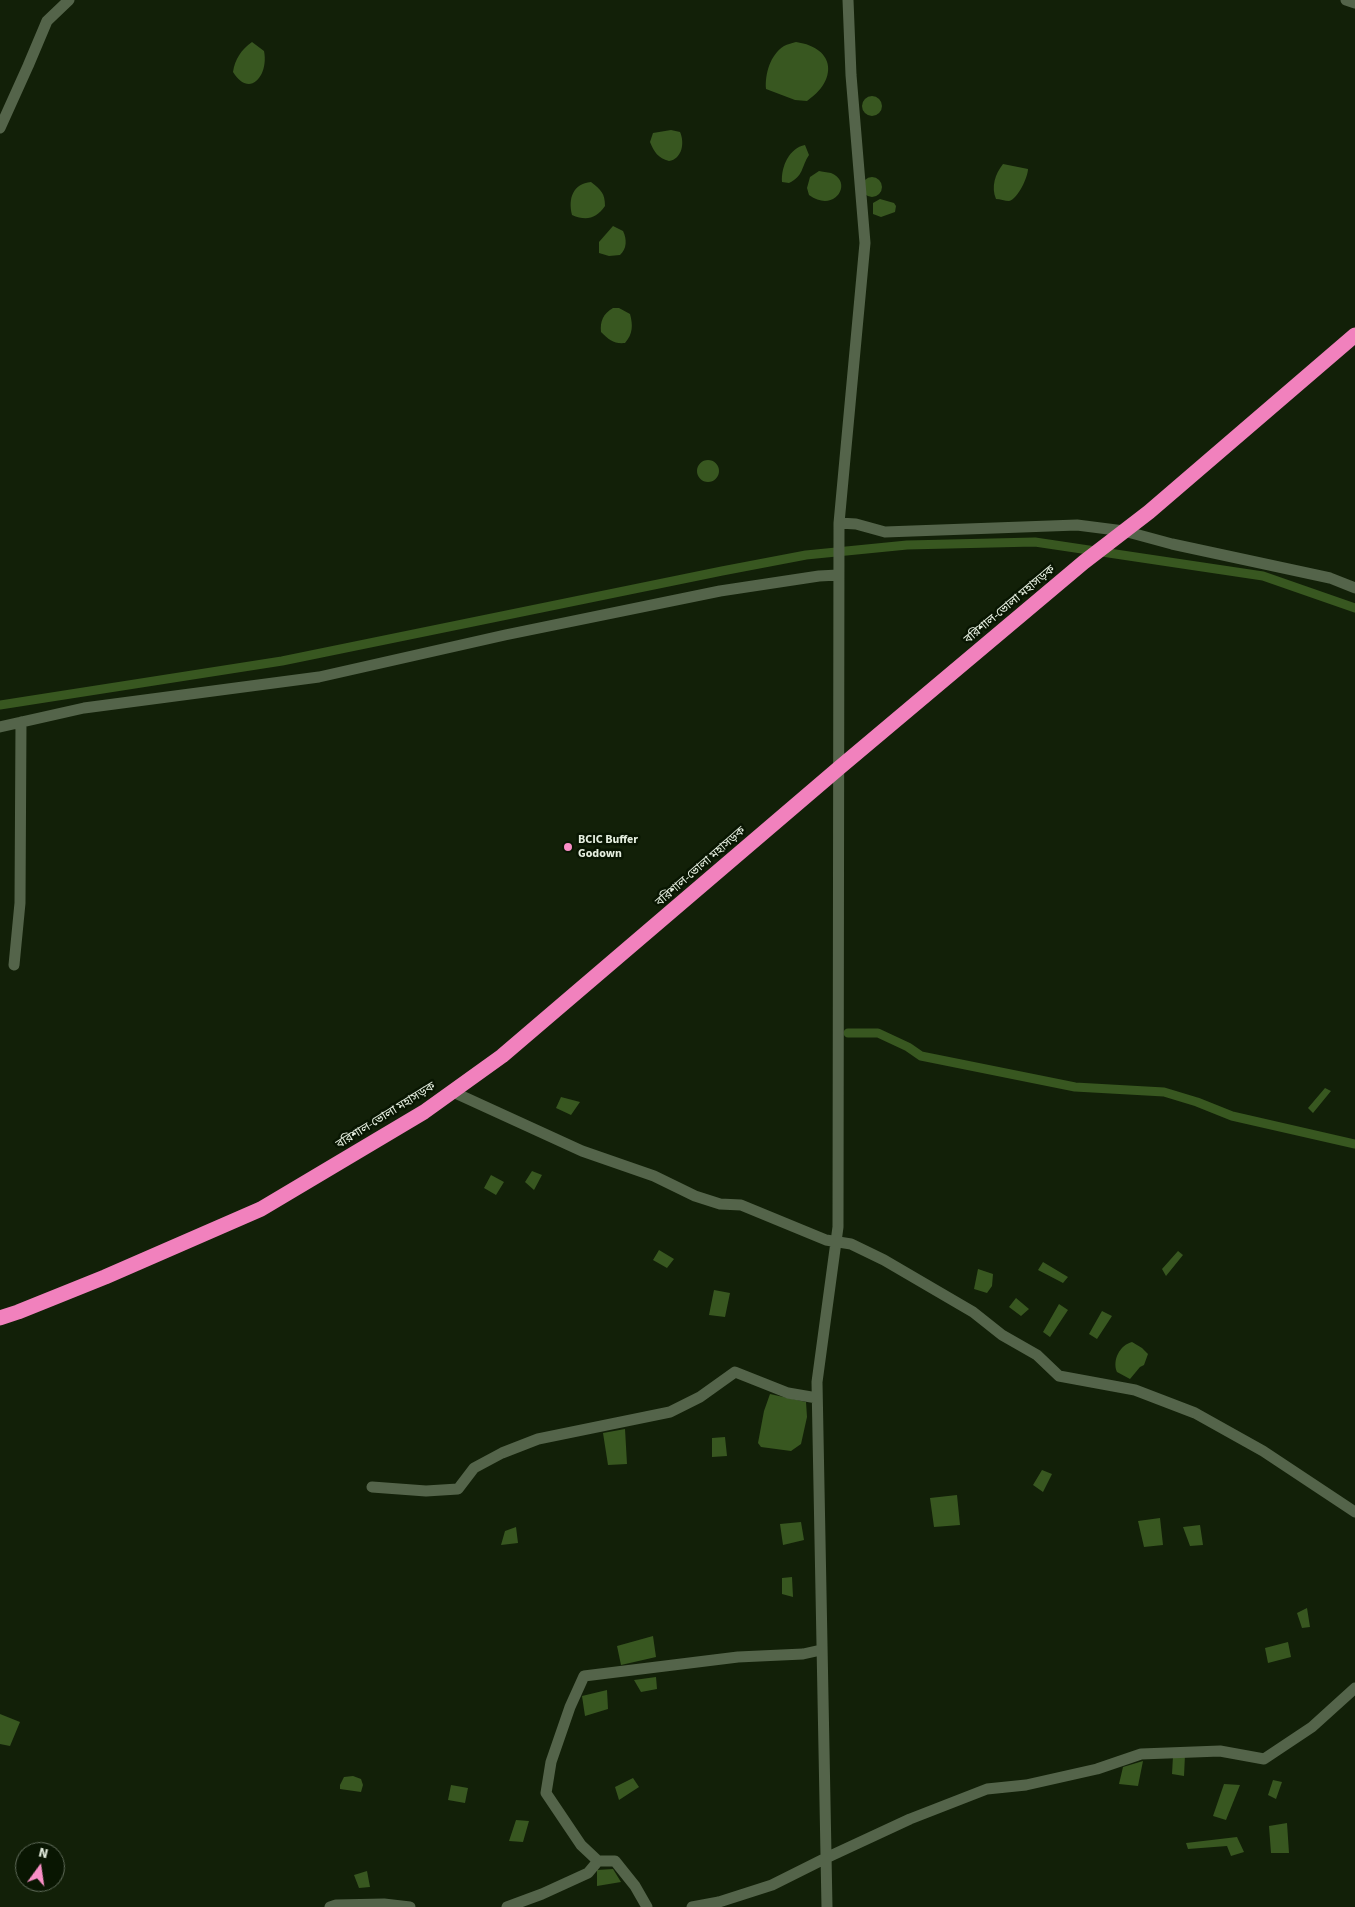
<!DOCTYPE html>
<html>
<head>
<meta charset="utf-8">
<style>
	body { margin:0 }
	#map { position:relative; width:1355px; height:1907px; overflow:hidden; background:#122008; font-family:"Source Sans 3",sans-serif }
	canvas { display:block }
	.north { position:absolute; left:15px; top:1842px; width:50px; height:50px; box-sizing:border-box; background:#091602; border:1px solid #616d5b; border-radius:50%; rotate:14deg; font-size:14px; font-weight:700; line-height:20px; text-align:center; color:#e6efe0 }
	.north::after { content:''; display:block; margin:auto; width:18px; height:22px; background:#fa8fc7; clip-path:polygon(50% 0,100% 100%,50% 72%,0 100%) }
</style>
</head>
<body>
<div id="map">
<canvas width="1355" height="1907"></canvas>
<div class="north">N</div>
</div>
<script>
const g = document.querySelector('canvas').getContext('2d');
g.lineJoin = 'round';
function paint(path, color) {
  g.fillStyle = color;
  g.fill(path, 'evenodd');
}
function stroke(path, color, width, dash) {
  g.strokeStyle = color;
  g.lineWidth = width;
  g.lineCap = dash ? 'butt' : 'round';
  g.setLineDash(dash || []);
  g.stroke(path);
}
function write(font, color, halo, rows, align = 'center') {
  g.font = font + ' "Source Sans 3","Noto Sans Bengali",sans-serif';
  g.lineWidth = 5;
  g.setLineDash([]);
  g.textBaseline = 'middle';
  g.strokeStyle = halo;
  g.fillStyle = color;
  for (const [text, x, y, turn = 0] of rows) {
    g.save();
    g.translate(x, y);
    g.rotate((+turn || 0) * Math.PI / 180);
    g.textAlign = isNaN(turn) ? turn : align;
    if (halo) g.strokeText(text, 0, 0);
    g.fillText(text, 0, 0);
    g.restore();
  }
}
paint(new Path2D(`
	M252 42 264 51C269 75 250 99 233 72 235 59 241 50 252 42Z
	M796 42C837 48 837 81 807 101L795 100 766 89C765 74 770 55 784 46 787 44 793 43 796 42Z
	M862 106a10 10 0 1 1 20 0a10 10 0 1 1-20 0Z
	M671 130 680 132C685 143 682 159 669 161 658 158 654 152 650 142L653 133Z
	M805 145 809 155C801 167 804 176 789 183L782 182C781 167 789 148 805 145Z
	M1003 164 1028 169C1028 177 1018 199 1009 201 1005 201 1000 199 996 199 991 187 995 174 1003 164Z
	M819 171C822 172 827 172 831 173 854 182 835 214 809 195L807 188 810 177Z
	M862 187a10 10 0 1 1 20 0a10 10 0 1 1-20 0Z
	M591 182C601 190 605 193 605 206 596 219 586 221 572 215 568 198 573 184 591 182Z
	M880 199 894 203 896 206 895 212 881 217 873 214V203Z
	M613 226 623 231C627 239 627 249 620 255L609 256 599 253V242Z
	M613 308H619L630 314C633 325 633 334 625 343 614 344 609 340 601 332 600 321 603 314 613 308Z
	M697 471a11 11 0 1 1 22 0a11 11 0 1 1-22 0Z
	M1325 1088 1331 1091 1313 1113 1308 1108Z
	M561 1097 580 1102 571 1115 556 1108Z
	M532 1171 542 1175 534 1190 525 1182Z
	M491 1175 504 1182 496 1195 484 1188Z
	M659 1250 674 1259 667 1268 653 1260Z
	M1178 1251 1183 1255 1166 1276 1162 1269Z
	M1043 1262 1068 1277 1063 1283 1038 1270Z
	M978 1269 993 1274 992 1286 987 1293 974 1289Z
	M714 1290 730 1293 725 1317 709 1315Z
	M1016 1298 1029 1309 1021 1316 1009 1307Z
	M1059 1304 1068 1310 1050 1337 1043 1332Z
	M1102 1311 1112 1316 1097 1339 1089 1334Z
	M1132 1342 1142 1348 1148 1354 1144 1365 1140 1367 1130 1379 1117 1372C1112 1360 1120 1345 1132 1342Z
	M770 1394 806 1402 807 1417 801 1444 791 1451 761 1447 758 1443 764 1411Z
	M625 1429 627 1464 608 1465 603 1433Z
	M725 1437 727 1456 712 1457V1438Z
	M1042 1470 1052 1474 1043 1492 1033 1485Z
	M957 1495 960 1525 934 1527 930 1498Z
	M1160 1518 1163 1545 1144 1547 1138 1521Z
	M801 1522 804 1540 783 1545 780 1524Z
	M1200 1525 1203 1545 1190 1546 1183 1527Z
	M516 1527 518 1543 501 1545 505 1531Z
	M792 1577 793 1597 782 1594V1578Z
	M1307 1608 1310 1627 1302 1628 1297 1613Z
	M653 1636 656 1657 621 1665 617 1646Z
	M1288 1642 1291 1657 1268 1663 1265 1648Z
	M656 1677 657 1689 641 1692 634 1680Z
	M607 1690 608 1709 585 1716 582 1696Z
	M0 1714 20 1722 10 1746 0 1744Z
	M1185 1755 1184 1776 1172 1774 1173 1756Z
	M1143 1761 1138 1786 1119 1784 1123 1767Z
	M353 1776 361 1779 363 1785 361 1792 340 1789V1785L344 1777Z
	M633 1778 639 1787 619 1800 615 1787Z
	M1273 1780 1282 1782 1276 1799 1268 1795Z
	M1224 1784 1240 1785 1226 1820 1213 1816Z
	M451 1785 468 1788 465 1803 448 1800Z
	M516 1820 529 1821 523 1842 509 1841Z
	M1287 1823 1289 1853H1271L1269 1826Z
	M1237 1837 1244 1852 1231 1856 1227 1846 1188 1849 1186 1843Z
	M613 1869 621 1882 597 1886V1870Z
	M367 1871 370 1887 359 1888 354 1875Z`), '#385720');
stroke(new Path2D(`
	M0 705 282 661 722 571 806 555 907 545 1035 542 1263 576 1355 608
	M848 1033H878L908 1047 921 1056 1075 1087 1164 1092 1197 1102 1232 1116 1355 1144`), '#385720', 9);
stroke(new Path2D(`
	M1346 0 1355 3
	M0 128 28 66 47 21 69 0
	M839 523 856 524 885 532 1077 525 1124 531 1172 544 1330 578 1355 588
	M0 727 84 708 319 677 505 635 720 591 819 576 838 575
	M14 965 20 903 21 722
	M453 1092 582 1151 654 1176 695 1196 720 1204 741 1205 826 1240 851 1244 884 1260 973 1312 1002 1335 1037 1355 1059 1376 1135 1390 1195 1413 1263 1451 1355 1512
	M372 1487 426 1491 458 1489 474 1468 502 1453 538 1439 670 1412 700 1397 735 1372 788 1393 817 1398
	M598 1861 581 1845 546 1793 551 1762 570 1707 584 1676 738 1657 803 1654 821 1650
	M330 1907 336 1905 384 1904 410 1907
	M507 1907 542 1894 588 1873 598 1861H615L635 1886 647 1907
	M692 1907 719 1902 772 1885 826 1858 910 1819 987 1789 1026 1785 1097 1769 1141 1754 1220 1751 1264 1759 1312 1727 1355 1688
	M827 1907 817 1382 838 1227 839 523 865 243 851 75 848 0`), '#54644a', 11);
stroke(new Path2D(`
	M0 1318 18 1312 105 1277 261 1209 424 1112 502 1056 839 768 1084 562 1149 512 1355 335`), '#f181bd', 15);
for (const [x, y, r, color] of [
	[568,847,5,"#fa8fc7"]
]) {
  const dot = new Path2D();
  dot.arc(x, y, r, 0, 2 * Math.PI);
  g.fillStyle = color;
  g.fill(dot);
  stroke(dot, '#091602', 2);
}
write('12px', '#e6efe0', '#091602', [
	["বরিশাল-ভোলা মহাসড়ক",1010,605,-40],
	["বরিশাল-ভোলা মহাসড়ক",701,867,-41],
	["বরিশাল-ভোলা মহাসড়ক",386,1116,-32]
]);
write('bold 12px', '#e6efe0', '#091602', [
	["BCIC Buffer",578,840],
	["Godown",578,854]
], 'left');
</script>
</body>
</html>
